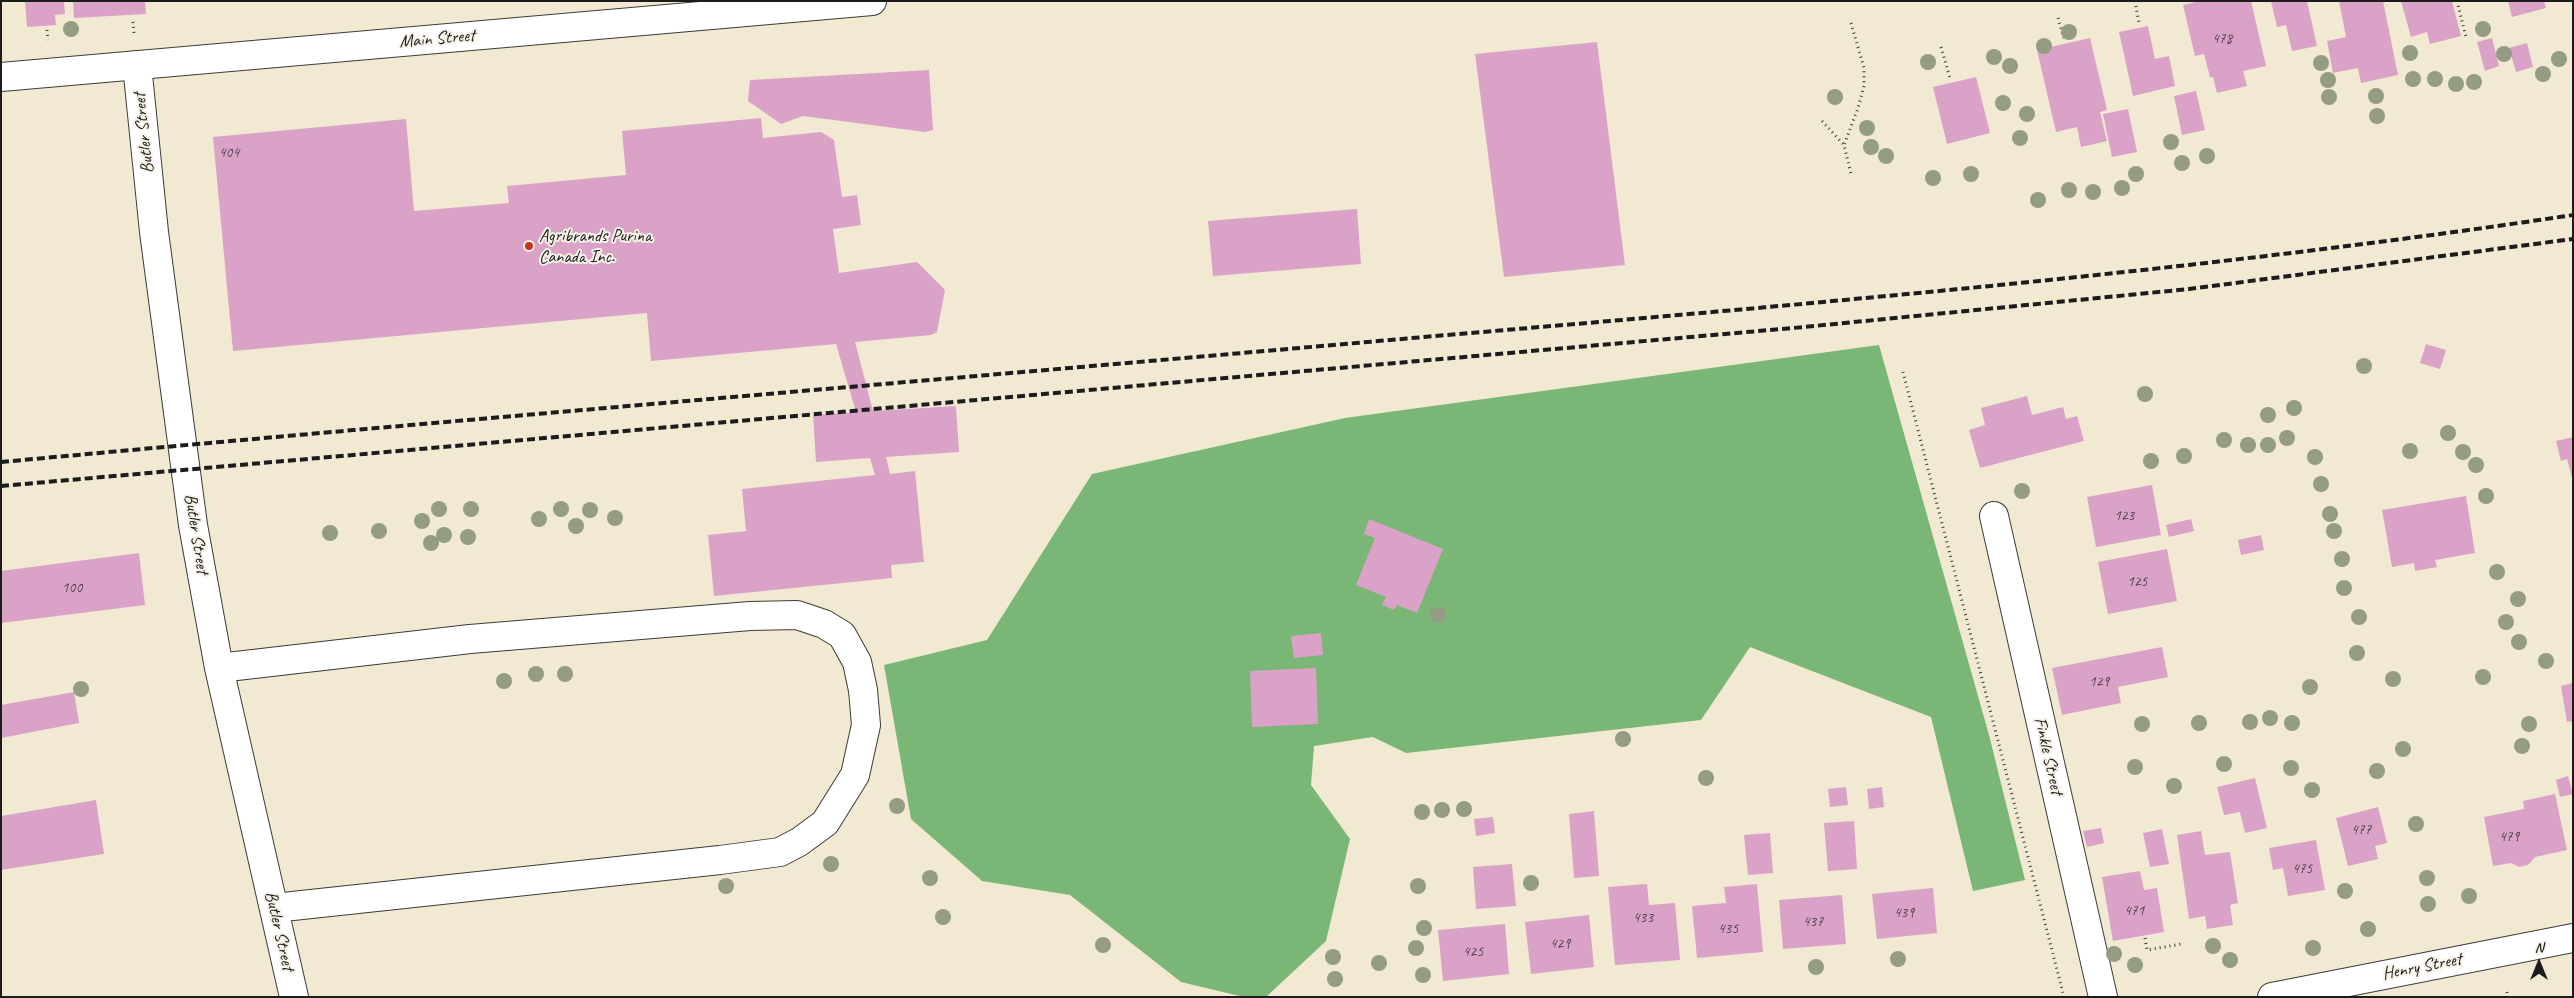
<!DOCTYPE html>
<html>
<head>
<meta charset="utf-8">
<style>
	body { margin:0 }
	#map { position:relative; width:2574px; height:998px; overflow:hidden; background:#f2e9d2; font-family:Caveat,sans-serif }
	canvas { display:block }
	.frame { position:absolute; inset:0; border:2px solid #1c1c1c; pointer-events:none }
	.north { position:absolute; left:2514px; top:938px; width:50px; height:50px; -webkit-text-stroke:4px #f7f3e8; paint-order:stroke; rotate:0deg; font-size:14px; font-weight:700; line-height:20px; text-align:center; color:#1c1c1c }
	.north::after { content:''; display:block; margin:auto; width:18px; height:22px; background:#1c1c1c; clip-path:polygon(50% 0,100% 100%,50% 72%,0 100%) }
</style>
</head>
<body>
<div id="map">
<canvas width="2574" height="998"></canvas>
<div class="frame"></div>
<div class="north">N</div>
</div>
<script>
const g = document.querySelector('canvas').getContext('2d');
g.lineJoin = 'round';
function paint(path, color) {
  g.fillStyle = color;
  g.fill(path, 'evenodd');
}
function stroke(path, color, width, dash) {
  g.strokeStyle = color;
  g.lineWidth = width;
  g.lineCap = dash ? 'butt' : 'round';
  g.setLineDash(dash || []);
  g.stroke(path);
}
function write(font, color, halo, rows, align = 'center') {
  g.font = font + ' Caveat,sans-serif';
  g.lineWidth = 4;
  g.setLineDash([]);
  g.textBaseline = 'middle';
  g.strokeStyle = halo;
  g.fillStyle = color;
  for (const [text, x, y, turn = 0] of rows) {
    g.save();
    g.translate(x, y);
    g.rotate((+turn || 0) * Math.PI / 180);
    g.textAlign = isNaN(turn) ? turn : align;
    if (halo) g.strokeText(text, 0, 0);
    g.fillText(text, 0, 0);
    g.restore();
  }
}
paint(new Path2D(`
	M1879 345 1989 735 2025 880 1973 891 1931 717 1750 647 1701 720 1406 753 1373 737 1314 746 1311 785 1350 839 1326 941 1266 997H1244L1181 982 1070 895 982 881 911 819 884 665 987 640 1092 474 1345 418Z`), '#7ab676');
paint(new Path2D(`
	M25 1H64L65 14 55 15 56 25 27 27Z
	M73 1H145L146 14 74 18Z
	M2200 1H2251L2266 66 2243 71 2247 86 2217 93 2213 77H2210L2204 54 2195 56 2183 5Z
	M2271 1H2307L2317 46 2292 51 2286 25 2277 27Z
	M2339 1H2383L2398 75 2361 83 2358 68 2333 73 2327 41 2346 37Z
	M2401 1H2452L2461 36 2430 44 2427 32 2411 37Z
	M2508 1H2544L2546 8 2512 17Z
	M2148 26 2155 59 2169 56 2175 86 2133 96 2119 32Z
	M2090 38 2107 110 2100 112 2107 141 2081 147 2077 127 2056 132 2037 50Z
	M2492 38 2499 66 2485 71 2477 42Z
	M1597 42 1625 265 1504 277 1475 54Z
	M2527 43 2533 67 2516 72 2509 48Z
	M929 70 933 130 925 132 803 116 781 124 748 101 750 80Z
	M1976 77 1990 133 1947 144 1933 87Z
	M2196 91 2205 130 2182 135 2174 96Z
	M2128 109 2137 152 2112 157 2103 114Z
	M761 118 763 138 821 132 834 140 842 197 857 195 861 225 833 229 839 273 917 262 945 290 937 332 931 335 855 342 873 411 956 406 959 452 886 457 890 474 915 471 924 562 891 565 892 578 714 596 708 535 746 531 742 489 875 475 870 458 816 462 813 415 856 412 836 344 651 361 647 313 233 351 213 137 406 119 414 211 509 203 507 186 626 175 622 131Z
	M1357 209 1361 264 1213 276 1208 221Z
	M2426 344 2446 350 2440 369 2420 363Z
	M2027 396 2032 415 2063 407 2066 419 2077 416 2084 441 1980 468 1969 430 1985 425 1981 408Z
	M2573 437V477H2572L2567 459 2561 461 2556 441Z
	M2152 485 2161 535 2096 547 2087 497Z
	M2466 496 2475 553 2435 560 2437 567 2415 571 2414 563 2392 567 2382 510Z
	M1369 519 1443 549 1417 613 1397 605 1394 610 1382 605 1386 597 1356 585 1375 538 1364 534Z
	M2191 519 2194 531 2169 537 2166 525Z
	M2261 535 2264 550 2241 555 2238 540Z
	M2167 549 2177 601 2108 614 2098 562Z
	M139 553 145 605 1 623V571Z
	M1321 633 1323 655 1294 658 1291 636Z
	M2162 647 2168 677 2118 687 2121 703 2062 715 2052 668Z
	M1316 668 1318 724 1252 727 1250 671Z
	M2573 683V721L2567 722 2561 686Z
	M74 692 79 723 1 738V705Z
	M2568 776 2573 794 2560 797 2556 780Z
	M2255 778 2267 828 2245 833 2240 812 2224 815 2217 787Z
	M1846 787 1848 805 1830 807 1828 789Z
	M1882 787 1884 807 1869 809 1867 789Z
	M2555 794 2567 850 2535 857 2528 865 2519 867 2511 863 2493 866 2484 817 2524 809 2523 801Z
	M96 800 104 854 1 870V816Z
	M2378 807 2387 843 2375 846 2378 859 2348 866 2336 818Z
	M1594 811 1599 876 1574 878 1569 814Z
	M1493 817 1495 833 1476 836 1474 819Z
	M1854 821 1857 869 1828 871 1824 823Z
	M2101 828 2104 843 2087 847 2083 831Z
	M2162 829 2169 864 2150 867 2143 833Z
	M2201 831 2205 855 2230 852 2238 903 2230 905 2233 925 2207 929 2205 916 2189 919 2177 835Z
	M1770 833 1773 873 1748 875 1744 835Z
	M2316 840 2325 890 2288 896 2283 868 2273 870 2269 848Z
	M1512 864 1516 906 1476 909 1473 867Z
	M2140 871 2144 890 2157 888 2164 932 2113 941 2102 877Z
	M1647 884 1649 905 1675 903 1680 960 1615 965 1608 887Z
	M1757 884 1763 952 1697 958 1692 906 1726 903 1724 887Z
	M1933 888 1937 933 1877 939 1872 894Z
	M1842 895 1846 944 1783 949 1779 900Z
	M1589 915 1594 967 1531 974 1525 922Z
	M1505 924 1509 974 1443 981 1438 930Z`), '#dba2c8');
const minor = new Path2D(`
	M137 65 154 232 193 525 219 668 294 997
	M1994 516 2103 997
	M219 668 470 639 750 616 797 615 824 624 842 635 857 662 863 690 866 725 855 775 825 823 799 842 780 852 720 860 274 908
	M2272 997 2573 938`);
const major = new Path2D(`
	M1 77 872 1`);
stroke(minor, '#3c3b37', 30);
stroke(major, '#3c3b37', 30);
stroke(new Path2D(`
	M2135 1 2139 23
	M2385 1 2386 6
	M2457 1 2466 37
	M2058 18 2064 39
	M133 22 134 33
	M1851 23 1864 68V86L1858 108 1844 145 1851 174
	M47 30 48 40
	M1941 47 1950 78
	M1822 121 1844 145
	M1903 372 2063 993
	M2145 938 2147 950 2181 944
	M2507 992 2508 997`), '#3c3b37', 3, [1, 4]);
stroke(minor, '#fff', 28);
stroke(major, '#fff', 28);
stroke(new Path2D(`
	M1 462C475 418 950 379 1424 337 1808 304 2192 272 2573 215
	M1 486 1804 327 2189 289 2573 239`), '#1c1c1c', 4, [8, 4]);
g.fillStyle = '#949c83';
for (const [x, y] of [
	[71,29],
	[2483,29],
	[2069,32],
	[2044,46],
	[2410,53],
	[2504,54],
	[1994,57],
	[2559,59],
	[1928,62],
	[2321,63],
	[2010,66],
	[2543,74],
	[2413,79],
	[2435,79],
	[2328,80],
	[2474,82],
	[2456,84],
	[2376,96],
	[1835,97],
	[2329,97],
	[2003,103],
	[2027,114],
	[2377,116],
	[1867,128],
	[2020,138],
	[2171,142],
	[1871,147],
	[1886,156],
	[2207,156],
	[2182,163],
	[1971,174],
	[2136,174],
	[1933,178],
	[2122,188],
	[2069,190],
	[2093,192],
	[2038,200],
	[2364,366],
	[2145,394],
	[2294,408],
	[2268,415],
	[2448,433],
	[2287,438],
	[2224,440],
	[2248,445],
	[2268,445],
	[2410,451],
	[2463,452],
	[2184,456],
	[2315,457],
	[2151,461],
	[2476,465],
	[2321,484],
	[2022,491],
	[2486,496],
	[439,509],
	[471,509],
	[561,509],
	[590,510],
	[2330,514],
	[615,518],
	[539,519],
	[422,521],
	[576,526],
	[379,531],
	[2334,531],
	[330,533],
	[444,535],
	[468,537],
	[431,543],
	[2342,559],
	[2497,572],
	[2344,588],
	[2518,599],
	[1438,615],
	[2359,617],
	[2506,622],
	[2519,642],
	[2357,653],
	[2546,661],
	[536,674],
	[565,674],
	[2483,677],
	[2393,679],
	[504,681],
	[2310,687],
	[81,689],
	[2270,718],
	[2250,722],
	[2199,723],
	[2292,723],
	[2142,724],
	[2529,724],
	[1623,739],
	[2522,746],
	[2403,749],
	[2224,764],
	[2135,767],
	[2291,768],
	[2377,771],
	[1706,778],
	[2174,786],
	[2312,790],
	[897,806],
	[1464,809],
	[1442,810],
	[1422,812],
	[2416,824],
	[831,864],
	[930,878],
	[2427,878],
	[1531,883],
	[726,886],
	[1418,886],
	[2345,891],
	[2469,896],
	[2428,904],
	[943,917],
	[1424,928],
	[2368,929],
	[1103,945],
	[2213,946],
	[1416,948],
	[2313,948],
	[2114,954],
	[1333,957],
	[1898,959],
	[2230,960],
	[1379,963],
	[2135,965],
	[1816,967],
	[1423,975],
	[1335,979]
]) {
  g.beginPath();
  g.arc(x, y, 8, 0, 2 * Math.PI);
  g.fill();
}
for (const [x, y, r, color] of [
	[529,246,5,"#c8321e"]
]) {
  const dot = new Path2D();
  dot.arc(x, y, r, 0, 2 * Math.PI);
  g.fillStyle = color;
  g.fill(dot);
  stroke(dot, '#f7f3e8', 2);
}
write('15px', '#4c3e47', null, [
	["478",2222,39],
	["404",229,153],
	["123",2124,516],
	["125",2137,582],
	["100",72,588],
	["129",2099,682],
	["477",2361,830],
	["479",2509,837],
	["475",2302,869],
	["471",2134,911],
	["439",1904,913],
	["433",1643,918],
	["437",1813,922],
	["435",1728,929],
	["429",1560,944],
	["425",1473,952]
]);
write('18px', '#1c1c1c', '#f7f3e8', [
	["Main Street",437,39,-5],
	["Butler Street",144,133,-96],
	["Butler Street",196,534,81],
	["Finkle Street",2048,756,77],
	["Butler Street",279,931,77],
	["Henry Street",2422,967,-11]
]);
write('18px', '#1c1c1c', '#f7f3e8', [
	["Agribrands Purina",539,236],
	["Canada Inc.",539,257]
], 'left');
</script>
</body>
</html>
